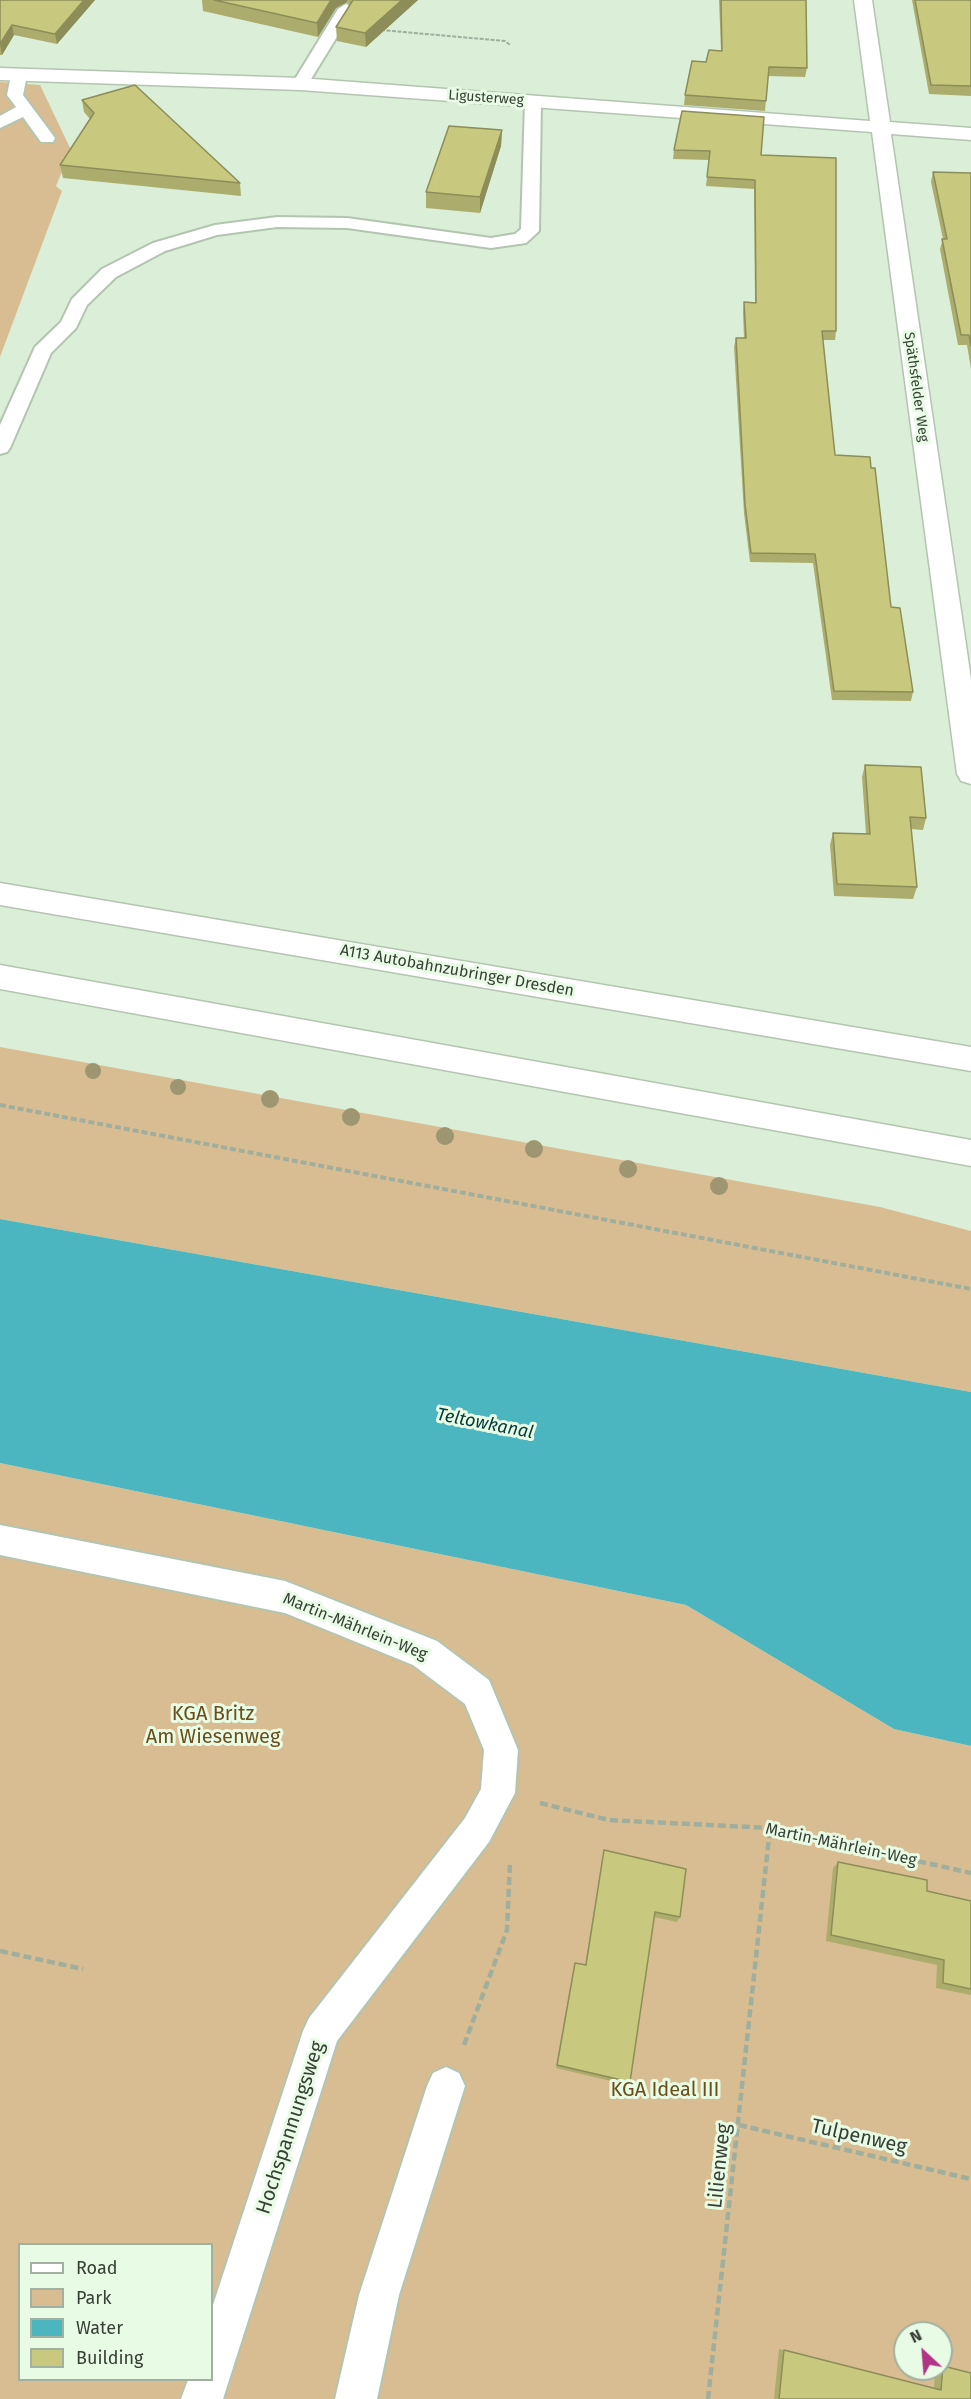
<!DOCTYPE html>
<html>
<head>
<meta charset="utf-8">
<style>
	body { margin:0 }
	#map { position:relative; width:971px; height:2399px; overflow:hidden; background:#dbeed8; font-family:"Fira Sans",sans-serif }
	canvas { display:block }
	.legend { position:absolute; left:18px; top:2243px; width:195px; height:138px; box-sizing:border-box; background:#e8fce5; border:2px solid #a1b09f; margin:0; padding:8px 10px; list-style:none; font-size:18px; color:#373f36 }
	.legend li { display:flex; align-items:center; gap:12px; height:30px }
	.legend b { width:30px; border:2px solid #a1b09f }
	.north { position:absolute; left:893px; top:2321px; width:60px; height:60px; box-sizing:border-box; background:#e8fce5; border:2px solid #a1b09f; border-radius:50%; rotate:334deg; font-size:16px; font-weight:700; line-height:24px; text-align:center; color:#373f36 }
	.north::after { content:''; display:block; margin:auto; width:21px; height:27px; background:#b03587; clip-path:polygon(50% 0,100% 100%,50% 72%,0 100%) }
</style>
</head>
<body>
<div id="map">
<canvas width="971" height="2399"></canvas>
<ul class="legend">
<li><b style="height:8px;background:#fff"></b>Road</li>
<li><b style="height:16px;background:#d8bd93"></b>Park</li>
<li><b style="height:16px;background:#4bb6bf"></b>Water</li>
<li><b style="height:16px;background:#c8c97e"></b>Building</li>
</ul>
<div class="north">N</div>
</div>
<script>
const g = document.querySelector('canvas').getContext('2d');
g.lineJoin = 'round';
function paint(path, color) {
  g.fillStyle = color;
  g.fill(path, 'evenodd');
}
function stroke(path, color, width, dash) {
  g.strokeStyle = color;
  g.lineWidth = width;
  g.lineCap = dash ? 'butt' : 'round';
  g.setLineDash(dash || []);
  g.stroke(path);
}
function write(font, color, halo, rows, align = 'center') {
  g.font = font + ' "Fira Sans",sans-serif';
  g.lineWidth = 6;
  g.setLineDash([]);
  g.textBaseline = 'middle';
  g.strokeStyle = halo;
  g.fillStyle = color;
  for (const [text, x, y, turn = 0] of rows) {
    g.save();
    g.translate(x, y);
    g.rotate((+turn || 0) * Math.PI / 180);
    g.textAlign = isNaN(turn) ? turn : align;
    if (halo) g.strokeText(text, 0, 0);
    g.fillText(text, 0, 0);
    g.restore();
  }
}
paint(new Path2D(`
	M0 82 40 85 71 150 56 186 62 191 0 357Z
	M0 1047 880 1207 971 1231V1392L0 1219Z
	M0 1463 686 1605 894 1729 971 1746V2399H0ZM20 2244H212V2380H20ZM905 2333H941V2369H905Z`), '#d8bd93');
paint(new Path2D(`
	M0 1219 971 1392V1746L894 1729 686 1605 0 1463Z`), '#4bb6bf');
const lane = new Path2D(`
	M346 4 354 9 308 84 300 89 294 87 292 84 338 9Z
	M19 70 27 75 23 95 55 138 53 142H41L23 117 0 128V116L16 107 7 95 11 75Z
	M533 97 541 102 539 231 526 243 491 248 347 228 277 227 217 235 165 251 116 277 87 305 76 328 51 353 10 448 7 452 0 454V425L35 347 61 322 72 299 102 269 153 243 215 225 277 217 347 218 491 238 515 234 521 229 525 102Z
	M0 1525 285 1581 437 1641 489 1680 518 1750 515 1793 489 1842 337 2041 223 2399H181L188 2380H212V2308L303 2031 309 2018 465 1818 481 1789 484 1750 465 1704 413 1665 285 1613 0 1555Z
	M446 2067 459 2073 465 2086 399 2295 377 2399H335L359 2295 427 2086 433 2073Z`);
const street = new Path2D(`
	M854 0H872L890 122 971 128V140L891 134 971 679V784L961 781 957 774 872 132 300 90 0 80V68L300 78 870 121Z`);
const highway = new Path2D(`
	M0 883 971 1047V1071L0 905Z
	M0 965 971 1140V1166L0 989Z`);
stroke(lane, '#b3c5b0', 4);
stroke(street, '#b3c5b0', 3);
stroke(highway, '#b3c5b0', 3);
stroke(new Path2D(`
	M381 30 505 41 510 45`), '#9fae9d', 2, [4, 1.5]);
stroke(new Path2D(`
	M0 1105 971 1289`), '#9fae9d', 4, [6, 3]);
stroke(new Path2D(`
	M540 1803 609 1820 770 1828 971 1873
	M0 1951 83 1969
	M464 2045 507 1930 510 1862
	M739 2125 971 2179
	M708 2399 770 1828`), '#9fae9d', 4.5, [8, 4]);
paint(lane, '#fff');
paint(street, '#fff');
paint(highway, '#fff');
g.fillStyle = '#9d9671';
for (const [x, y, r] of [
	[93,1071,8],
	[178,1087,8],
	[270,1099,9],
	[351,1117,9],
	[445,1136,9],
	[534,1149,9],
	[628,1169,9],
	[719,1186,9]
]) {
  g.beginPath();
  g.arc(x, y, r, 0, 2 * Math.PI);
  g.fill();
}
paint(new Path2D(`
	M0 0H95L57 44 14 35 2 55H0Z
	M202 0H418L366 47 337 41 336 27 350 5 347 2 336 8 318 37 203 11Z
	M719 0H806L807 68 805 77 768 76 765 111 684 105 685 95 706 62 721 51Z
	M912 0H971V96L929 94Z
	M82 100 240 183 241 196 63 178 60 165 90 119 84 112Z
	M682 111 761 155 836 331 835 340H823L835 455 891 607 913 692 911 701 832 700 813 563 750 562 744 513 734 347 736 338H744L743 312 744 302 755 303 754 189 706 186 709 160 673 159 674 150Z
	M502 130 501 146 480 213 426 208V192Z
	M933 172 971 173V369L967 345H958L940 249 943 239 931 182Z
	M865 765 926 818 923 830 911 829 917 887 913 899 834 896 830 845 833 833 866 834 862 777Z
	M604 1850 680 1917 677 1922 654 1917 630 2082 628 2085 556 2068 574 1967 585 1965Z
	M838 1862 927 1891 971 1901V1995L936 1988 937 1965 826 1941 833 1868Z
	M779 2349 934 2388 935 2369H941V2366L971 2373V2399H774Z`), '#acad6c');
paint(new Path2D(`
	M84 0H95L57 44 55 34Z
	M331 0H347V2L336 8 318 37 317 23Z
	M402 0H418L366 47 365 33Z
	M12 25 14 35 2 55 0 44Z
	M502 130 501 146 480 213V197Z`), '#8c8d58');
const building = new Path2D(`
	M0 0H84L55 34 12 25 0 44Z
	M214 0H331L317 23Z
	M353 0H402L365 33 336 27Z
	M721 0H806L807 68 769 67 766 101 685 95 692 61 706 62 709 50 722 51Z
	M915 0H971V86L931 85Z
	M135 85 240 183 60 165 94 113 82 100Z
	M682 111 764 117 761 155 836 158V331H822L835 455 870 457 871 468H875L891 607 900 608 913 692 834 691 815 554 751 553 745 504 736 338H746L744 302 756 303 755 180 707 177 710 151 674 150Z
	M449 126 502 130 480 197 426 192Z
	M933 172 971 173V346L969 335H961L942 239H947Z
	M865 765 921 767 926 818 910 817 917 887 837 884 833 833 870 834Z
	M604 1850 686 1869 680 1917 655 1912 630 2082 557 2065 575 1963 586 1965Z
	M838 1862 927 1880V1891L971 1901V1989L943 1983 944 1960 831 1935Z
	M784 2350 941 2390 943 2366 971 2373V2399H779Z`);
paint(building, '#c8c97e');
stroke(building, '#8c8d58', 1.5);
write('14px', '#373f36', '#e8fce5', [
	["Ligusterweg",486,98,4],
	["Späthsfelder Weg",916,387,82]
]);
write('16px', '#373f36', '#e8fce5', [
	["A113 Autobahnzubringer Dresden",457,971,10],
	["Martin-Mährlein-Weg",355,1627,22],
	["Martin-Mährlein-Weg",841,1845,12]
]);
write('italic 18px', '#04393d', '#e8fce5', [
	["Teltowkanal",485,1424,11]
]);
write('20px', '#6b4e1c', '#e8fce5', [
	["KGA Britz",213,1714],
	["Am Wiesenweg",213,1737],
	["KGA Ideal III",665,2090]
]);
write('20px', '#373f36', '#e8fce5', [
	["Hochspannungsweg",291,2128,-72],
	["Tulpenweg",859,2137,13],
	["Lilienweg",720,2166,-84]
]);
</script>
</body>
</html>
